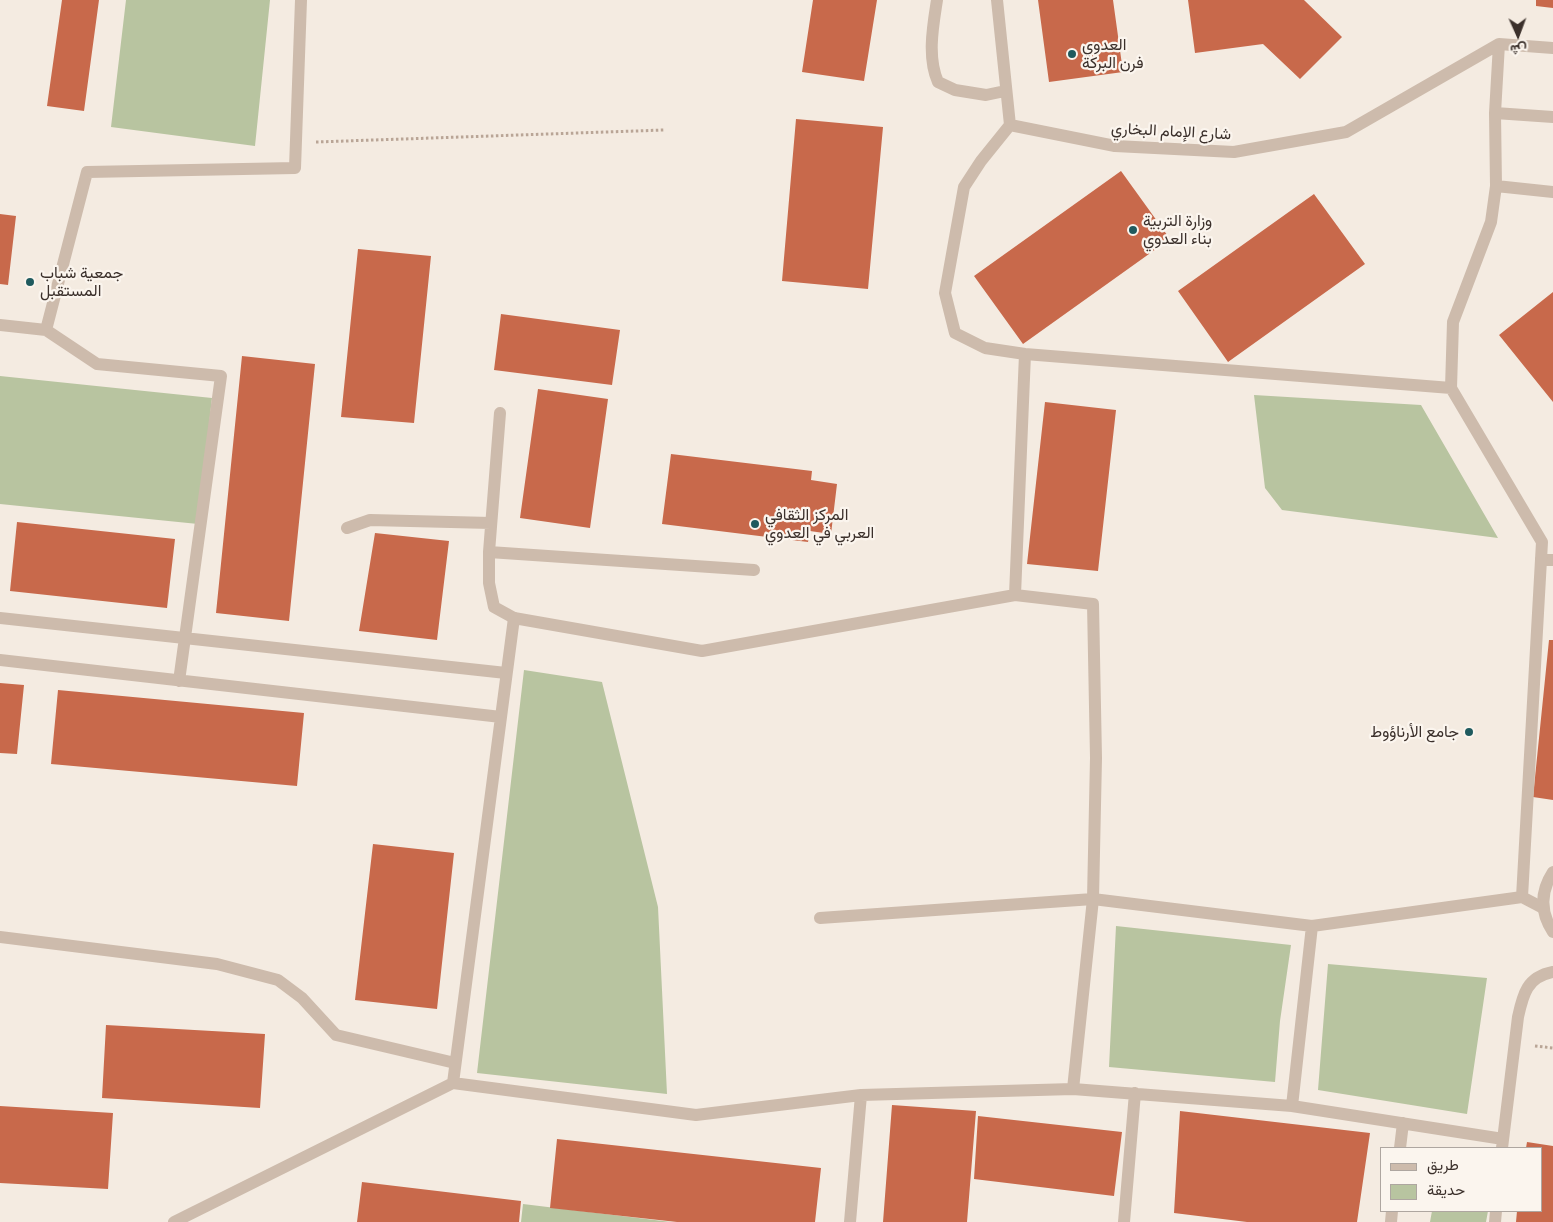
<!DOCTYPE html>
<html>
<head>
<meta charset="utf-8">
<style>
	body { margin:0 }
	#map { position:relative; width:1553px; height:1222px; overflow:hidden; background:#f4ebe1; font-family:Ubuntu,Vazirmatn,sans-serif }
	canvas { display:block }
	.legend { position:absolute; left:1380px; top:1147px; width:162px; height:65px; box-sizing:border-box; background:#fbf5ee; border:1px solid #aea6a0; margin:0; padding:6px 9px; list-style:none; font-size:15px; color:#3b302b }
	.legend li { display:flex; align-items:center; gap:10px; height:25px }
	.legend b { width:25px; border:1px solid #aea6a0 }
	.north { position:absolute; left:1493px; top:10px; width:50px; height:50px; -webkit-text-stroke:4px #fbf5ee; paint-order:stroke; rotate:178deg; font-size:14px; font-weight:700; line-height:20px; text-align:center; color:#3b302b }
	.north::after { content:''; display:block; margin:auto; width:18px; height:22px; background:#3b302b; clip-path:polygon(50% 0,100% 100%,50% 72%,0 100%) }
</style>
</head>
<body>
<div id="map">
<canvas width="1553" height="1222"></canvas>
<ul class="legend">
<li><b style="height:6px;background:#cdbbac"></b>طريق</li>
<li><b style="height:14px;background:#b8c4a0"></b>حديقة</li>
</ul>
<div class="north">ش</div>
</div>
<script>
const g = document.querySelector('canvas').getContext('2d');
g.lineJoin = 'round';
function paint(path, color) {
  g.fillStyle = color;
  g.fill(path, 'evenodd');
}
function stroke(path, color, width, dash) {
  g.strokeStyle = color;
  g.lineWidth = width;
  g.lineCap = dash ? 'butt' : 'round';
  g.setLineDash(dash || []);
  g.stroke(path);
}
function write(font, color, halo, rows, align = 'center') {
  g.font = font + ' Ubuntu,Vazirmatn,sans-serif';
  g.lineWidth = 4.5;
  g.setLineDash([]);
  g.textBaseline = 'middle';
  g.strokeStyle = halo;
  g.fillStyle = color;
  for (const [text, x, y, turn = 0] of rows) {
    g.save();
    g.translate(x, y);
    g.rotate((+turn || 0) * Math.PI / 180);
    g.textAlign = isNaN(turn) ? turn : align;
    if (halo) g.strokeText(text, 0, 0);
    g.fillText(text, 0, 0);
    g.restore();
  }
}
paint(new Path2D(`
	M126 0H270L255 146 111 127Z
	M0 376 212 398 198 524 0 504Z
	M1254 395 1421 405 1498 538 1282 510 1265 488Z
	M524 670 602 682 658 907 667 1094 477 1073Z
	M1116 926 1291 945 1280 1021 1275 1082 1109 1067Z
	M1328 964 1487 978 1467 1114 1318 1090Z
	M523 1204 671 1222H521Z
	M1432 1211H1488L1486 1222H1430Z`), '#b8c4a0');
paint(new Path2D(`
	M62 0H99L84 111 47 106Z
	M813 0H877L864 81 802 72Z
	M1038 0H1113L1123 72 1049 82Z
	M1188 0H1304L1342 37 1300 79 1263 44 1195 53Z
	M1536 0H1553V8L1536 6Z
	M796 119 883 127 868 289 782 281Z
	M1121 171 1170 239 1023 344 974 276Z
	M1314 194 1365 264 1228 362 1178 291Z
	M0 214 16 216 8 285 0 284Z
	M358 249 431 256 414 423 341 417Z
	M1553 292V402L1499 335Z
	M501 314 620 330 612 385 494 370Z
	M242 356 315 364 289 621 216 613Z
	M538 389 608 399 590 528 520 518Z
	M1045 402 1116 410 1098 571 1027 564Z
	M671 454 812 471 811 480 837 484 831 534 810 531 808 542 662 524Z
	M17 522 175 539 167 608 10 591Z
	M375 533 449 541 437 640 359 631Z
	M1549 640H1553V800L1533 797Z
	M0 683 24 685 17 754 0 753Z
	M58 690 304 713 297 786 51 764Z
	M373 844 454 853 437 1009 355 1000Z
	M106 1025 265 1034 260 1108 102 1098Z
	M892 1105 976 1111 967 1222H883Z
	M0 1106 113 1113 108 1189 0 1183Z
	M1180 1111 1370 1133 1357 1222H1247L1174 1213Z
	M978 1116 1122 1132 1114 1196 974 1179Z
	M557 1139 821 1168 815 1222H677L550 1208Z
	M1527 1142 1553 1146V1222H1516L1517 1211H1542V1148H1526Z
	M362 1182 521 1201 519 1222H357Z`), '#c8694b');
stroke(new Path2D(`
	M316 142 664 130
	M1535 1046 1553 1048`), '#b9a596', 3, [2.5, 2.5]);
stroke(new Path2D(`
	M500 413 489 552V583L494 607 514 618
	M347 528 370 520 491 523
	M489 552 754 570
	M1541 560H1553
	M1553 872C1540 892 1540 912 1553 932`), '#cdbbac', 12);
stroke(new Path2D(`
	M937 0C933 26 927 57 938 82L955 90 986 95 1005 91
	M997 0 1010 125
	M1499 44 1495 113 1496 186 1491 222 1453 322 1451 388 1542 542 1522 897
	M1495 113 1553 117
	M1010 125 981 161 964 187 945 293 955 333 985 348 1025 354 1451 388
	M1010 125 1115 146 1234 152 1346 132 1499 44 1553 48
	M1496 186 1553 192
	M0 325 46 330 97 364 221 376 179 681
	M46 330 87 172 295 168 301 0
	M1015 595 1025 354
	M0 618 506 673
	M0 660 501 717
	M820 918 1093 899 1312 926 1522 897 1543 908
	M0 937 217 964 278 980 302 998 336 1035 455 1063
	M453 1083 514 618 702 651 1015 595 1093 604 1096 758 1093 899 1073 1089
	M1292 1106 1312 926
	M1400 1148 1403 1123
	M1502 1148 1518 1017C1523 994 1527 977 1553 972
	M174 1222 453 1083 696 1115 861 1095 1073 1089 1292 1106 1503 1139
	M850 1222 861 1095
	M1124 1222 1135 1093
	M1391 1222 1392 1211
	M1495 1222 1496 1211`), '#cdbbac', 12);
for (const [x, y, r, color] of [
	[1072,54,5,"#1f5a5e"],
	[1133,230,5,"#1f5a5e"],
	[30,282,5,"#1f5a5e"],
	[755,524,5,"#1f5a5e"],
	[1469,732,5,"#1f5a5e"]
]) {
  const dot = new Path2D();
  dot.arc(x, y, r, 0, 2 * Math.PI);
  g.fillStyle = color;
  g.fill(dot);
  stroke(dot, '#fbf5ee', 2);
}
write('16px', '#3b302b', '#fbf5ee', [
	["العدوي",1082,45],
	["فرن البركة",1082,63],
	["وزارة التربية",1143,221],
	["بناء العدوي",1143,239],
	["جمعية شباب",40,273],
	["المستقبل",40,291],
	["المركز الثقافي",765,515],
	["العربي في العدوي",765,533],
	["جامع الأرناؤوط",1459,732,"right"]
], 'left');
write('16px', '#3b302b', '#fbf5ee', [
	["شارع الإمام البخاري",1171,131,3]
]);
</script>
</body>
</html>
